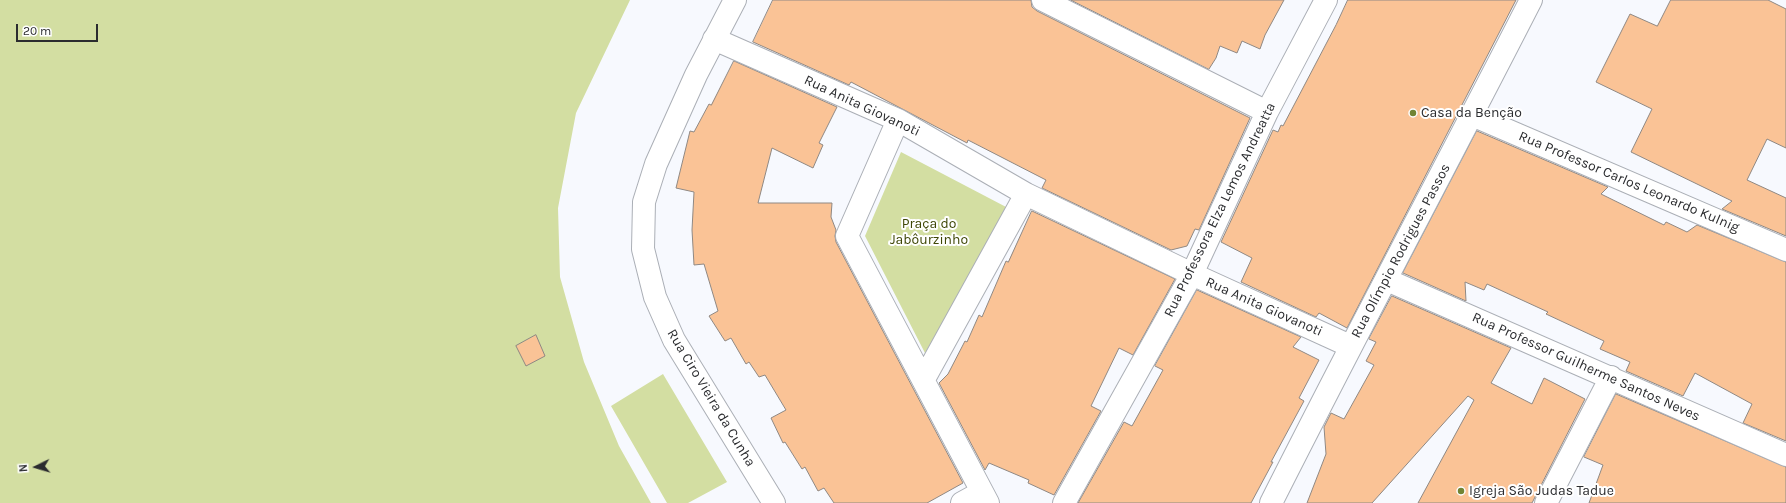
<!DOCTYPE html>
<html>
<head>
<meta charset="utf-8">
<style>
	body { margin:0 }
	#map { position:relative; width:1786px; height:503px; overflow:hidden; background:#f7f9fe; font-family:Karla,sans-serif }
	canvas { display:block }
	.north { position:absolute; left:16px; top:447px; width:40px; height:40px; -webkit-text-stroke:3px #fff; paint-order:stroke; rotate:265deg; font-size:11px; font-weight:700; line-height:16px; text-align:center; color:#2b2c2f }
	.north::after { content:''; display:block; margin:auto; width:14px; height:18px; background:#2b2c2f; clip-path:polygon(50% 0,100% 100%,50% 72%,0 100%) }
	.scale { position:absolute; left:16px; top:24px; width:82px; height:18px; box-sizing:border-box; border:2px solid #2b2c2f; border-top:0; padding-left:5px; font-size:12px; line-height:14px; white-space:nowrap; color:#2b2c2f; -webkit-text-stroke:3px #fff; paint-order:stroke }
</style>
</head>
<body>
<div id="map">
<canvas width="1786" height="503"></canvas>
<div class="north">N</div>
<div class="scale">20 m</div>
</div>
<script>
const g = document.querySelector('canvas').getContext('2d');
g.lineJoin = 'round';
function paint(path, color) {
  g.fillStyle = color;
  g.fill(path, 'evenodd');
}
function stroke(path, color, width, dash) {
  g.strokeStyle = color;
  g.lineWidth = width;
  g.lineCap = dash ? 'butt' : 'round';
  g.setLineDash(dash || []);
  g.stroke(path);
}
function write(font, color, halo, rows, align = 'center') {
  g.font = font + ' Karla,sans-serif';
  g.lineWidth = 4;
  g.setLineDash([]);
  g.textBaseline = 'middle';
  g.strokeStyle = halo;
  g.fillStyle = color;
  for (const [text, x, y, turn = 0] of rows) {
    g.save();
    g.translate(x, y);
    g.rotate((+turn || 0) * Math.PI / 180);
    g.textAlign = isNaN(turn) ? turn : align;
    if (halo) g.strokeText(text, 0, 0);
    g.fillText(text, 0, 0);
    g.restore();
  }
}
paint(new Path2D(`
	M0 0H630L576 113 558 208 560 277 584 362 619 446 651 503H0Z
	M901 152 1008 208 925 353 865 236Z
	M663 374 727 482 688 503H667L611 406Z`), '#d3dea2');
const building = new Path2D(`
	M773 0H1031L1032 7 1037 11 1250 118 1199 230 1195 229 1187 246 1171 250 1042 188 1046 180 968 140 967 143 851 82 849 85 753 42Z
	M1071 0H1284L1265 35 1260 49 1242 41 1237 53 1220 46 1216 58 1209 69Z
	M1348 0H1516L1347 328 1319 313 1316 317 1241 282 1252 258 1221 242 1273 130 1278 132 1281 125 1283 126 1336 25Z
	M1671 0H1768L1786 9V148L1767 139 1747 180 1786 198V236L1722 209 1732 201 1631 152 1652 109 1596 82 1630 14 1657 26Z
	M734 61 837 107 819 143 823 145 813 168 772 148 758 203H832L831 217 836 230 835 236 836 242 963 483 927 503H834L824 488 818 491 805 467 802 469 785 442 783 443 771 418 786 410 765 375 759 377 749 362 746 364 731 338 725 341 709 316 718 311 704 264 694 265 692 230 694 192 676 188 690 131 694 132 709 104 711 105Z
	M1477 131 1608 187 1601 194 1664 225 1666 222 1687 232 1697 225 1786 262V441L1743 423 1752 404 1695 373 1683 396 1626 371 1630 362 1600 349 1604 341 1546 314 1548 312 1487 284 1484 290 1465 282 1466 301 1403 273Z
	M1032 211 1175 279 1133 355 1119 348 1091 406 1101 411 1054 495 1028 483 1029 480 989 463 985 470 939 383 948 374 965 341 967 342 979 315 982 317 1006 261 1008 262Z
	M1197 290 1301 337 1293 347 1319 360 1299 398 1304 401 1271 462H1273L1251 503H1078L1124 422 1132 426 1163 370 1155 366Z
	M1392 296 1511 348 1491 383 1532 404 1544 378 1585 399 1532 503H1418L1474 400 1468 396 1372 503H1307L1326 454 1324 427 1331 413 1344 419 1374 365 1366 361 1376 342 1369 339Z
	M536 335 545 356 526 366 516 346Z
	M1616 394 1786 467V503H1589L1603 465 1584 457Z`);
paint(building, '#fac396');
stroke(building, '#8f8883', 1);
const minor = new Path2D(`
	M735 0 696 75 656 164 644 202 643 249 655 297 674 340 774 503
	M1043 0 1267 112
	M714 39 898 120 1026 194 1192 274 1350 346
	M1472 115 1786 250
	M898 120 847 236 988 503
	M1387 280 1786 455
	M924 379 1026 194
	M962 503 982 492
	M1064 503 1192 274 1267 112 1326 0
	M1271 503C1356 334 1445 168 1531 0
	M1546 503 1611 377`);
stroke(minor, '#abafb6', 24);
stroke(minor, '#fff', 22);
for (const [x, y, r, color] of [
	[1413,113,4,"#718434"],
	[1461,491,4,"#718434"]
]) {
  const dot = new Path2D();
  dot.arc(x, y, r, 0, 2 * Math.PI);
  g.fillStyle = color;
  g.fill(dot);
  stroke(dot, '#fff', 1.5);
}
write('14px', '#2b2c2f', '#fff', [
	["Rua Anita Giovanoti",862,106,25],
	["Rua Professor Carlos Leonardo Kulnig",1629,182,23],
	["Rua Professora Elza Lemos Andreatta",1220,210,-64],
	["Rua Olímpio Rodrigues Passos",1401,251,-62],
	["Rua Anita Giovanoti",1264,307,24],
	["Rua Professor Guilherme Santos Neves",1586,367,24],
	["Rua Ciro Vieira da Cunha",711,398,59]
]);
write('14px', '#2b2c2f', '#fff', [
	["Casa da Benção",1421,113],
	["Igreja São Judas Tadue",1469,491]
], 'left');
write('14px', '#3e4605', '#fff', [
	["Praça do",929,224],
	["Jabôurzinho",929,240]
]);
</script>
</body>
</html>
